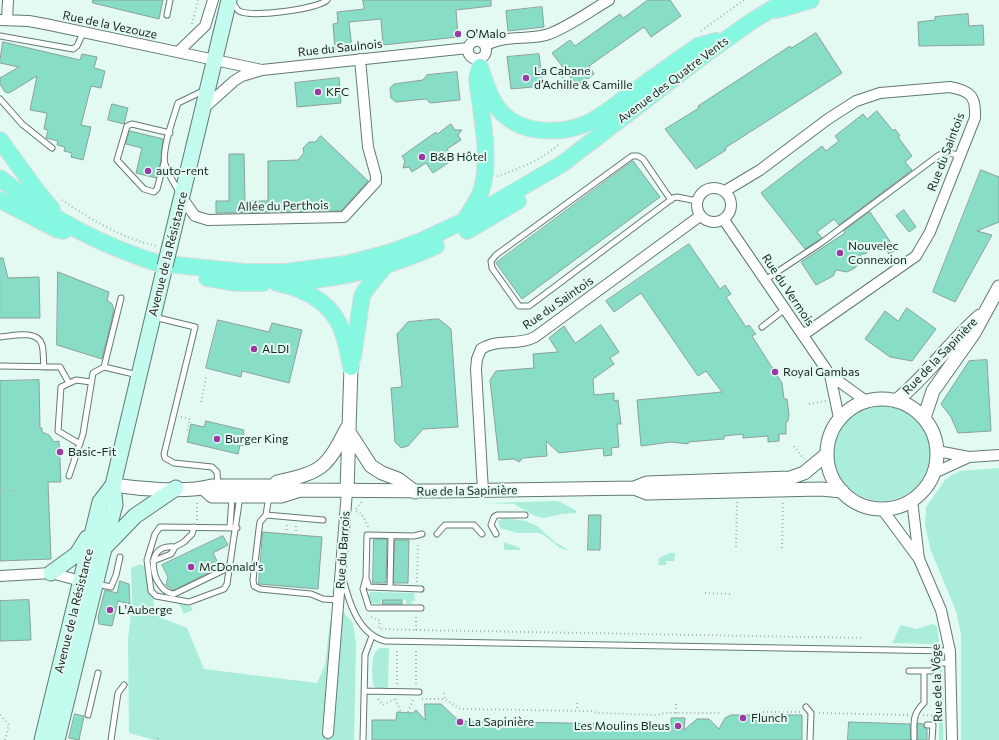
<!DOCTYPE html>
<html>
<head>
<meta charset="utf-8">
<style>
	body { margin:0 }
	canvas { display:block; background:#e2faf2 }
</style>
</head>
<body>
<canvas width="999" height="740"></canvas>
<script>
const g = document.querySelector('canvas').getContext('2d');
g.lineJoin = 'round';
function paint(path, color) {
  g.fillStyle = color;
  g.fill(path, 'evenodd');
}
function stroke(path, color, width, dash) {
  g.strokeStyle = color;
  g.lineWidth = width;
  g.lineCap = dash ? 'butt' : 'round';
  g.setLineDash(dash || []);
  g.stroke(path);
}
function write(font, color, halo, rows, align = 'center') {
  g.font = font + ' Commissioner,sans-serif';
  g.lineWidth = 4;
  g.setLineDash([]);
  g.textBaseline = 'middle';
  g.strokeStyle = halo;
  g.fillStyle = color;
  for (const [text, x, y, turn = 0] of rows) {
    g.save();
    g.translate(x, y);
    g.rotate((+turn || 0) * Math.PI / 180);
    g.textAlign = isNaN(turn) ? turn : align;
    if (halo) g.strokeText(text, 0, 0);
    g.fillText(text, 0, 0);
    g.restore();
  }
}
paint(new Path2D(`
	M834 453a48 48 0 1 1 96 0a48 48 0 1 1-96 0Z
	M999 468V740H961V633L956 611 931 551 925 525 926 507 946 479 952 475 960 471Z
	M558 501 577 511 576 513 562 514 544 518 535 516 514 504 487 503Z
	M504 518 526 521 537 526 555 542 570 551 560 548 544 535 538 533H517L500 528 498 521Z
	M504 542 520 548V550H504Z
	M670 553H675L674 561H666V565H658L659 558Z
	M140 564 150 570 154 606 161 618 187 628 204 669 317 683 325 665 330 622 335 615 344 613 353 623 356 644 354 740H154L129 733 128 639 132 605 131 568Z
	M371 592 414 593 415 601H412V604H406V600H381V604L371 603 369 601 368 595Z
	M179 604 191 606 193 610 184 614Z
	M932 624 937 626 939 641 936 644 892 643 901 625 917 629Z
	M380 648H389L388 687C383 690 376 689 373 685 373 674 369 654 380 648Z
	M942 668 943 703H940V669Z
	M939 717H943V740H939Z`), '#a9edda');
const building = new Path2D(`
	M93 0H163L159 19 93 3Z
	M363 0H491V6L456 10 458 37 383 45 381 19 349 22 352 48 335 50 333 24 338 23 337 12 364 9Z
	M648 0H670L681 16 651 37 644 27 589 66 594 74 577 87 568 74 562 78V66L552 53 570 40 575 46 620 14 623 18Z
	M542 7 544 27 508 31 506 11Z
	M968 14 969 26 983 25 984 45 919 46 918 22 935 20V17Z
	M816 33 842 73 725 148 726 150 696 169 665 129 699 108 698 106 790 46 791 48Z
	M3 42 80 60 82 54 97 57 94 68 105 71 101 88 91 86 81 125 91 127 83 160 71 157 72 153 64 151 65 147 57 145 58 141 46 138 48 130 44 129 47 113 30 110 37 76 9 93 5 92 0 84V78L19 67 0 63Z
	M539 54 543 86 511 89 507 57Z
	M457 72 460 100 430 103 426 99 396 102 391 98 390 88 394 84 423 80 427 75Z
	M339 78 341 103 297 107 295 83Z
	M112 104 128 108 124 124 108 120Z
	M877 111 893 131 895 129 900 136 898 137 912 156 905 162 912 170 839 225 834 219 817 232 822 238 805 249 761 193 822 146 826 151 839 141 835 136 863 114 867 119Z
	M451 124 455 130H462L458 135 461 140 447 149 454 159 433 173 426 163 412 172 409 167 403 168 405 161 402 156 436 132 437 134Z
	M130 131 163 139 161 161 156 178 136 173 142 148 126 144Z
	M321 136 368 181 341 211 216 213V201H229V154H244L245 201H268V161L298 160 304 153 303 148 309 142H315Z
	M633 161 660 197 522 299 496 263Z
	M981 170 999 177V222L977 231 992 235 955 302 933 292Z
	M904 210 916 227 909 232 896 216Z
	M870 212 896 250 889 254 881 242 865 254H861L860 262 855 268 847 272 836 270 833 276 816 285 801 262 845 233 844 231Z
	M689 244 720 289 725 285 731 294 726 297 746 327 749 325 756 334 752 336 782 383 784 399H787L789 414 788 421 786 422V434H779V441L768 442V436L743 438V434L724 436V439L688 442V444L671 442 641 446 637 400 722 392 706 371 698 376 641 293 614 312 606 301Z
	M0 258H3L8 278 39 277 40 318H0Z
	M58 272 109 292 107 300 112 304 114 310 102 359 57 345Z
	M907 308 936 329 912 361 890 357 865 339 885 311 898 321Z
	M439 319 451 329 458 427 423 429 408 446 401 448 395 442 391 388 402 387 397 334 408 322Z
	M218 320 269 332 272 323 302 330 289 383 242 371 241 377 206 368Z
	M601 325 619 352 610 358 614 364 593 379 594 395 614 393V401L618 400 621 424H617L619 447 611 448 612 455 604 456 603 448 559 453 546 441 547 456 523 458 519 462 514 459 499 460 490 380 496 371 534 368 533 354 558 352 549 338 564 326 575 343Z
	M987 360 991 431 958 433 951 417 941 404 969 361Z
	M39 380 40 428H42V432L49 435 54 442 59 441 61 482H48L51 559 0 561V381Z
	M206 421 244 430 243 435 247 436 245 446 240 445 238 454 187 442 191 424 204 427Z
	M589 515H601L600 550H588Z
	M263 532 322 537 318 589 259 584Z
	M223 536 228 545 213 553 220 567 174 590 166 585 168 577 162 565Z
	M374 539H387L386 583H373Z
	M395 540H409L408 583H394Z
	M120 581 129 584 130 604 118 601 112 626 99 624 98 617 105 590 117 593Z
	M29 600 31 640 0 641V601Z
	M383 600H402V604H383Z
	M425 704H441L459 721 671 725V718H685L684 730 697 719H709L719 729 725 718 731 715H802V740H372V720H396L397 712 413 713 416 710 425 720Z
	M75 714 84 716 79 740 69 738Z
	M849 722 910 724 911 740H848Z
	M918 723 923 724 924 727 927 729V740H917Z`);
paint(building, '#87ddc6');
stroke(building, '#8ba19a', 1);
const service = new Path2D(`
	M231 1C234 3 236 9 239 11 251 18 318 9 327 0
	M167 15 170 0
	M0 36 73 49 77 46 83 33
	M0 99 22 124 52 148
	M164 163 157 189 154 192 144 189 117 160 127 126 132 124 170 133
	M179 192C174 183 168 174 165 164 161 151 174 116 178 103L203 91
	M671 200 643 159 638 156H632L496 255 491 261 492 268 519 306H529L673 198 677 197 697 201
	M765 280 821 243 939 155 947 152 960 156
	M154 317 195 327 164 454 165 458 174 463 212 467 217 472 218 486
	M762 327 785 309
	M0 337C12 336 38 329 42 345 44 352 43 360 44 367
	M0 366 60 367 69 383
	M104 367 121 298
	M80 444 58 431 61 387 76 380 91 382
	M69 476 83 434 93 373 104 367 138 375
	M269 496 266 515 260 522 259 529 253 580 254 586 260 589 311 594 323 599 339 600
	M266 515 323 520
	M230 527 232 497
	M237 528 160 527 155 534 147 560 151 591 156 596 189 602 224 589 227 584 240 496
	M437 534 445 525H474L482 534
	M496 534 491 525 494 517 497 515H525
	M175 547C141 542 152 592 174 594L230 567
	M153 561 171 554 175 547 184 542 192 534 194 527
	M366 578 369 587 421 589
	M343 579C349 602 358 634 385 641L950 651
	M97 584 111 587 116 575 120 557
	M390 588 391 536
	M421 608H369L363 589 366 578 367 535 414 536 422 534
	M909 671H931L940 663H951
	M365 691 419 692
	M806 707 811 713 810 740
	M88 715 98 673
	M927 725H933L932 740
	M914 738C914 723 912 714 924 703V671
	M111 740 118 693 124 685
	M363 740 365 655 372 636`);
const minor = new Path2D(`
	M0 20 29 21 50 25 262 70 468 48
	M7 20 8 0
	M468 50a9 9 0 1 1 18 0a9 9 0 1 1-18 0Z
	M485 46C504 34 529 41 549 34 570 26 590 11 609 0
	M178 52 205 26 213 0
	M203 109 234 81 242 76 262 70
	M697 205a17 17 0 1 1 34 0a17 17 0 1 1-34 0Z
	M725 191 760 170 828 119 856 101 880 93 950 87C971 91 976 96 975 118L930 232 916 256 803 335
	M182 198 195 216 208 220 344 217 376 182V176L368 147 360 59
	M724 220 830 375 866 401
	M830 375 839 418
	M937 451 969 457 999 455
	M934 473 969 457
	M483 491 476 369 477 359 481 349C498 338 518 346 535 337L700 216
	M912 500 919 559
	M882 509 919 559 941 610 950 651 952 740
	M0 576 51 573 81 581
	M328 733 347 491`);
const tertiary = new Path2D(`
	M827 454a55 55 0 1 1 110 0a55 55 0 1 1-110 0Z
	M896 401C927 376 950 342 980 316
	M924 418 933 391 974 333 999 287
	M349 432 371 466 382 473 398 479 415 492
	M277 482C322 472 326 469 347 428
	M113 485C139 489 187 493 212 486H288L299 490
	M203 488 212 496H281L300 490 441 491 634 488 647 493 821 489 842 491
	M634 488 647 483 790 478 804 473 827 454
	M347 491 351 367`);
const secondary = new Path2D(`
	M178 212 229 0
	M106 546 135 516 176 488
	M51 573 77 554 87 538
	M42 740 100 502 113 485
	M57 740 113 512 115 505 113 485 165 266`);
const primary = new Path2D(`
	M777 10 811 0
	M480 67C485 80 489 97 498 108 518 135 560 135 588 123 602 116 615 105 628 96 651 79 674 63 698 46L716 41
	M0 140 37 191 52 209
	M0 178C49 219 106 248 167 266
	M0 200 56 229 63 231
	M466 218C472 208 479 199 482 188 491 158 481 111 477 80L478 74
	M467 231 518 201
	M157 263 245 272H285L346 264 388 253 421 241 464 221 562 164 703 56 752 21 787 0
	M207 278 237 283H263
	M304 281C350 277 394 265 436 246
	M277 283C306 289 333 303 343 333 347 344 349 356 351 367
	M353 357 362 296 367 288 385 266`);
stroke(service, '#637972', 7);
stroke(minor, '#637972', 12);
stroke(tertiary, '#637972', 15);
stroke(secondary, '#637972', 17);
stroke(primary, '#dbdcdb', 18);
stroke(new Path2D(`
	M192 24 198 0
	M701 31 744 0
	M497 176C515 171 547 157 560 143
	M62 200C90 219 123 239 157 246
	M201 402 206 377
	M809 404 826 401
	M181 417 190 419 187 432
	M794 446 804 459
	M0 491 16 490
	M356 509 362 502
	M356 511 361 513 369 528
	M197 520V500
	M286 534 287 524
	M296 535V524
	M736 547 737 502
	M782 548 783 501
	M417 582 418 543
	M705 593 730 594
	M371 617 380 621 379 629 416 630
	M416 630 864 638
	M416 630V615
	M397 684V648
	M416 684V649
	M444 693 445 699
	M378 699 383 705 394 699
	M395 699 401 712
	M422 699H445L460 709 591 711 597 713 658 715 664 713H720
	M577 703V711
	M408 712 413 700
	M763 712H801
	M676 713V704
	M819 713 909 715
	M0 715 9 725 5 740
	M923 715 943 716
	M158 738V740`), '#a3b6b0', 2, [1, 3]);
stroke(service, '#fff', 5);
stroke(minor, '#fff', 10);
stroke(tertiary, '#fff', 13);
stroke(secondary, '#c3fbef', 15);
stroke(primary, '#86f7e0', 16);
const secondaryBridge = new Path2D(`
	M165 266 178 212`);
stroke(secondaryBridge, '#637972', 17, []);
stroke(secondaryBridge, '#c3fbef', 15);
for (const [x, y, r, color] of [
	[458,34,4,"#9a3aa2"],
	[526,78,4,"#9a3aa2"],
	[318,92,4,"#9a3aa2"],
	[422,157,4,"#9a3aa2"],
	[148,171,4,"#9a3aa2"],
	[840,253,4,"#9a3aa2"],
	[254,349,4,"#9a3aa2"],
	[775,372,4,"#9a3aa2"],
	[217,439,4,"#9a3aa2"],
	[60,452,4,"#9a3aa2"],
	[191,567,4,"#9a3aa2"],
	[110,610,4,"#9a3aa2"],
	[743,718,4,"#9a3aa2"],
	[460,722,4,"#9a3aa2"],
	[678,726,4,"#9a3aa2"]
]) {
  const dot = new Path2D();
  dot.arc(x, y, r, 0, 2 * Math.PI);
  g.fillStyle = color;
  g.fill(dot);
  stroke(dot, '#e2faf2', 1.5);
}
write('12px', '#1b2421', '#e2faf2', [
	["Rue de la Vezouze",110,25,12],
	["Rue du Saulnois",340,48,-6],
	["Avenue des Quatre Vents",673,80,-37],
	["Rue du Saintois",946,152,-69],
	["Allée du Perthois",283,206,-1],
	["Avenue de la Résistance",168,254,-76],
	["Rue du Vermois",788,290,56],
	["Rue du Saintois",558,303,-35],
	["Rue de la Sapinière",940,356,-46],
	["Rue de la Sapinière",467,491,-1],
	["Rue du Barrois",343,550,-86],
	["Avenue de la Résistance",74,611,-76],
	["Rue de la Vôge",937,683,-92]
]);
write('12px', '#1b2421', '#e2faf2', [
	["O'Malo",466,34],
	["La Cabane",534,71],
	["d’Achille & Camille",534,85],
	["KFC",326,92],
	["B&B Hôtel",430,157],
	["auto-rent",156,171],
	["Nouvelec",848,246],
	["Connexion",848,260],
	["ALDI",262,349],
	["Royal Gambas",783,372],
	["Burger King",225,439],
	["Basic-Fit",68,452],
	["McDonald's",199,567],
	["L'Auberge",118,610],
	["Flunch",751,718],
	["La Sapinière",468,722],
	["Les Moulins Bleus",670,726,"right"]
], 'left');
</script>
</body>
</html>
